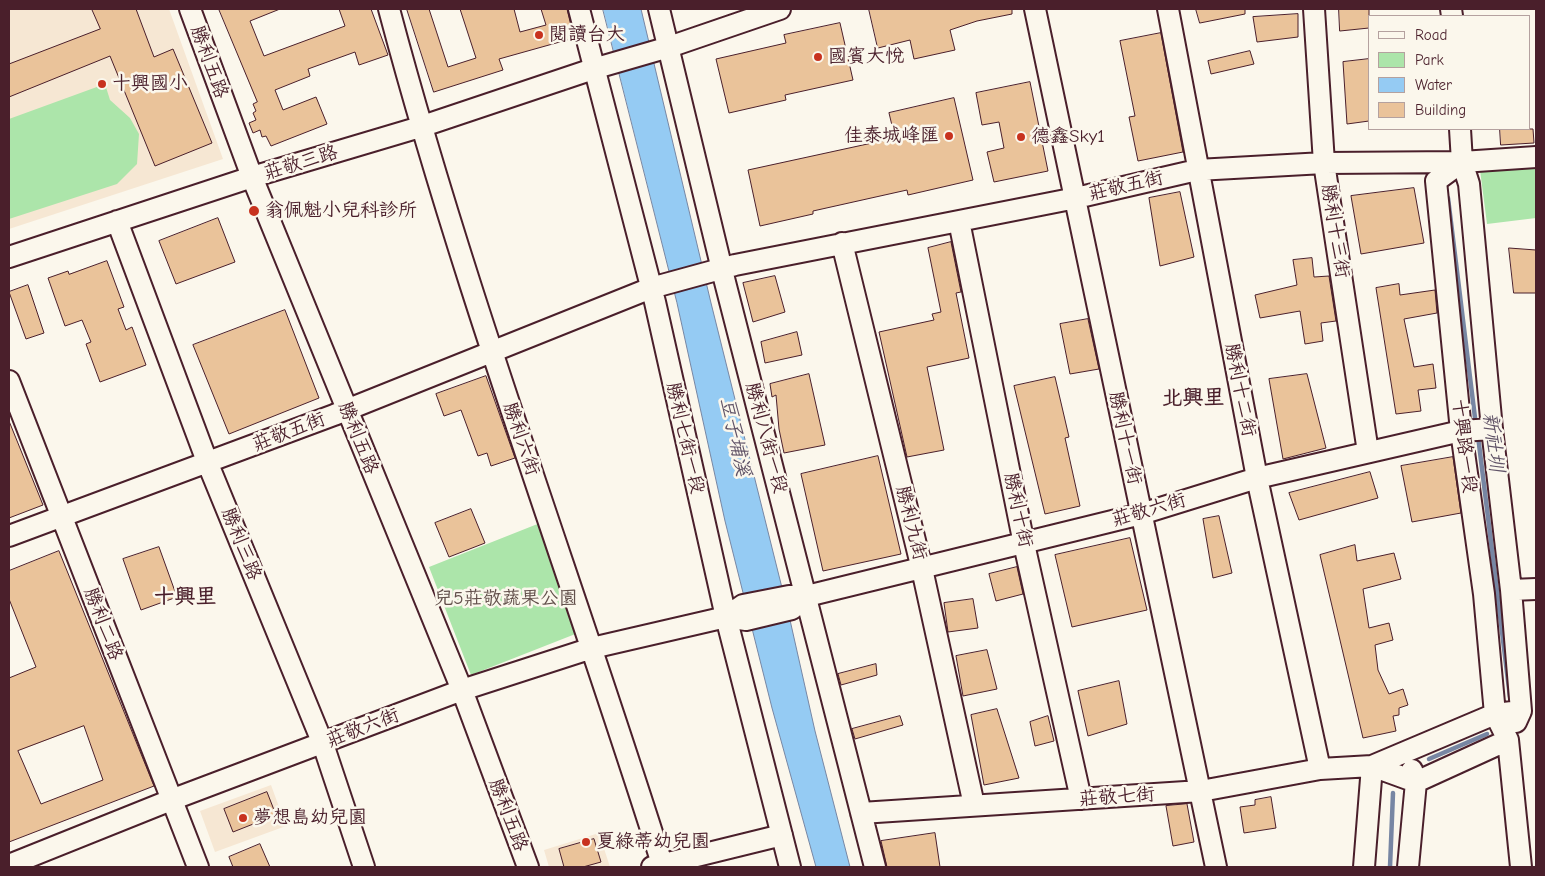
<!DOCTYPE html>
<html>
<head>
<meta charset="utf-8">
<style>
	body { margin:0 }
	#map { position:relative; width:1545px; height:876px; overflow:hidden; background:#fbf7ec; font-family:"Comic Neue",sans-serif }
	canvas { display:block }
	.frame { position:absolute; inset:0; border:10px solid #4a1f2b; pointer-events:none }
	.legend { position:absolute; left:1368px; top:15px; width:162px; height:115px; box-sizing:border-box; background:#fbf7ec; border:1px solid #b4a19f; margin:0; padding:6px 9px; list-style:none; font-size:15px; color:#4a1f2b }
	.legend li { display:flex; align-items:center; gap:10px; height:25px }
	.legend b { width:25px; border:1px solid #b4a19f }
</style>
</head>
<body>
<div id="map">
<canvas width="1545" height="876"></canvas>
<div class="frame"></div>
<ul class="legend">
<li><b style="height:6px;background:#fbf7ec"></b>Road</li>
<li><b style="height:14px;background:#ace5aa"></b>Park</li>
<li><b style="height:14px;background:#95cbf3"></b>Water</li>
<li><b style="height:14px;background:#eac39a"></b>Building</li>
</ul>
</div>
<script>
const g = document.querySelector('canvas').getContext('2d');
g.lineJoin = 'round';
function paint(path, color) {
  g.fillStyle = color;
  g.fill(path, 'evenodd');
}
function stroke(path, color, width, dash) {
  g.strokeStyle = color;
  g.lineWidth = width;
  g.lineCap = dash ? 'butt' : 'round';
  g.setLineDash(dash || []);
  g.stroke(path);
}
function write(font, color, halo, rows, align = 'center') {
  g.font = font + ' "Comic Neue","LXGW WenKai TC",sans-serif';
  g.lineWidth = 5;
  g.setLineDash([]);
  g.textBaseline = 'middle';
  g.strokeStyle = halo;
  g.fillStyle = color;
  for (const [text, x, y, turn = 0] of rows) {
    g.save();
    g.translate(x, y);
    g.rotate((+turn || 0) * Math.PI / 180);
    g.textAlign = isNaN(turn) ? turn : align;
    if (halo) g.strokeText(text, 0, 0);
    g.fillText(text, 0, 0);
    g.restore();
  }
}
paint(new Path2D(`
	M9 9H169L223 159 9 229Z
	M271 785 286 826 215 852 200 811Z
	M599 833 610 867H549L544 850Z`), '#f6e7d3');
paint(new Path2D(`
	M105 84 110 100 130 118 139 134 137 164 117 184 9 219V119Z
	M1536 163V218L1487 224 1480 170Z
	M540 523 583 631 471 675 429 567Z`), '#ace5aa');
const water = new Path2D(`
	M603 9H641L711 303 790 620 815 731 850 867H816L772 708 725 521 677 303Z`);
paint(water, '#95cbf3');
stroke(water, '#7786a3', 1);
stroke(new Path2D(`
	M1448 198 1476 426
	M1478 436 1510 697
	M1429 759 1487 734
	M1390 867 1393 793`), '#7786a3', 4.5);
const building = new Path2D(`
	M92 9H136L154 57 173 49 212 143 155 166 110 56 9 97V64L100 29Z
	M219 9H280L250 21 264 56 345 26 339 9H371L388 55 359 65 355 52 308 69 310 76 275 90 283 110 316 97 327 124 271 146 266 136 262 137 260 130 253 133 249 123 256 120 253 113 256 111 253 104 257 102Z
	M407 9H429L448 67 476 58 460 9H514L520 32 546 25 541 9H567L574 38 499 59 503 70 434 92Z
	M869 9H1012V14L977 21 950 30 955 50 914 59 910 40 878 48Z
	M1196 9H1245V14L1200 23Z
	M1339 9H1369V28L1340 31Z
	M1298 14V37L1257 42 1253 17Z
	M840 23 853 80 785 95 786 100 729 113 716 59 786 43 784 35Z
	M1161 33 1183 152 1138 161 1129 117 1135 116 1120 41Z
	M1250 51 1254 64 1211 74 1208 61Z
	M1369 59V121L1347 124 1343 62Z
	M1030 82 1048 171 994 182 987 152 1004 148 999 122 982 125 976 93Z
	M954 98 973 180 908 195 907 190 813 211V214L760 226 748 170 895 138 889 113Z
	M1500 129H1533L1534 143 1501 145Z
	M1414 188 1424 243 1361 254 1351 196Z
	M1180 192 1194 257 1160 266 1149 198Z
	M218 218 235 262 176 284 159 241Z
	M951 242 961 292 956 293 969 358 927 367 944 450 907 457 879 332 934 320 932 314 941 312 928 248Z
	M1509 248 1536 250V293H1514Z
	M1312 258 1314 277 1329 276 1336 321 1321 323 1323 341 1305 344 1300 311 1260 318 1255 295 1297 285 1293 260Z
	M107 261 124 307 118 309 126 330 132 327 146 365 100 382 86 344 91 342 82 320 65 326 48 278 68 271 69 274Z
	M775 276 785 312 753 322 743 283Z
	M1399 284 1400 295 1435 290 1437 313 1404 319 1414 367 1433 364 1436 388 1418 390 1421 411 1396 414 1376 288Z
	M28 285 44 333 26 339 9 292Z
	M285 310 319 398 229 434 193 345Z
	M1088 319 1099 369 1070 374 1060 324Z
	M797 332 802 355 765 363 761 342Z
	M809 374 825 445 784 453 779 429 776 395 772 397 770 384Z
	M1307 374 1326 448 1283 459 1269 379Z
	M486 376 515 458 491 466 487 453 478 456 461 410 444 416 436 394Z
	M1055 377 1069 437 1065 438 1080 506 1045 514 1014 386Z
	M9 421 43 505 9 518Z
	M878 456 901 554 823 571 801 474Z
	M1453 457 1461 513 1412 522 1401 466Z
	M1370 472 1378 498 1299 520 1289 493Z
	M471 509 485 543 449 557 435 523Z
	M1219 516 1232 573 1213 578 1203 519Z
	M1130 538 1147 610 1072 627 1055 555Z
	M1355 545 1357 561 1394 553 1401 579 1363 589 1369 628 1389 623 1393 640 1375 645 1378 670 1389 694 1403 689 1408 705 1399 708V715L1393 716 1396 731 1363 738 1320 555Z
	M159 547 177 597 141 610 123 559Z
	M59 551 154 786 9 842V678L36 667 9 599V571ZM84 726 103 780 41 804 18 751Z
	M1017 567 1023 594 996 601 989 574Z
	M973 599 978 628 948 632 944 603Z
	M987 650 997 689 963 696 956 656Z
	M876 664 877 675 841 685 838 674Z
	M1119 681 1127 724 1088 736 1078 691Z
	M997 709 1019 778 984 785 971 715Z
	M900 716 903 725 855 739 852 729Z
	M1048 716 1054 741 1035 746 1030 722Z
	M267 792 276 815 233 832 224 809Z
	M1271 797 1276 828 1244 833 1240 807 1255 805V800Z
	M1187 804 1194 842 1173 846 1166 806Z
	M935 833 940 867H887L881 841Z
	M594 839 601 862 583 867H564L559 849Z
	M260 844 270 867H233L229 857Z`);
paint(building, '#eac39a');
stroke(building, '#4a1f2b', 1);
const minor = new Path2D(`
	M190 9 252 177 462 690 528 867
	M389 9C466 299 573 581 663 867
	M579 9 655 302 726 617 790 867
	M659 9 725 282 875 867
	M1035 9 1216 867
	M1168 9 1257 478 1320 769
	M1314 9 1324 163 1368 452
	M1451 9 1452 16
	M1460 129 1462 162 1469 184 1492 429 1511 590 1521 711 1516 722
	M1462 162 1436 181 1461 431 1484 594 1495 714 1508 740 1521 867
	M117 221 208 464 323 744 364 867
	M959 221 1024 544 1081 799
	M842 243 922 569 974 805
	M9 257 252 177 420 127 593 69 669 47 780 9
	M9 381 198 867
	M9 536 334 415 651 288 735 265 1076 198 1197 170 1324 163 1462 162 1536 157
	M1511 590 1536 589
	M726 617 743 605 789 596H807L1141 514 1257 478 1461 431 1492 429
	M1372 766 1416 782 1508 740
	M861 813 1201 791 1320 769 1372 766 1495 714 1521 711
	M9 865 171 800 462 690 592 648 726 617 746 620 792 609 807 596
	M652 867 782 835
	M1364 867 1372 766
	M1408 867 1416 782 1412 770`);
stroke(minor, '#4a1f2b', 24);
stroke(minor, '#fbf7ec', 20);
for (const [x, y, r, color] of [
	[539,35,5,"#c8321e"],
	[818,57,5,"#c8321e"],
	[102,84,5,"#c8321e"],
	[949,136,5,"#c8321e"],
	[1021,137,5,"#c8321e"],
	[254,211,6,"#c8321e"],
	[243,818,5,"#c8321e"],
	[586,842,5,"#c8321e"]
]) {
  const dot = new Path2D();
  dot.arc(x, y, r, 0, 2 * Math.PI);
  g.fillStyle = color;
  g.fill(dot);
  stroke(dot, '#fbf7ec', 2);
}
write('19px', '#4a1f2b', '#fbf7ec', [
	["閱讀台大",549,35],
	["國賓大悅",828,57],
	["十興國小",112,84],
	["佳泰城峰匯",939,136,"right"],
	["德鑫Sky1",1031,137],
	["翁佩魁小兒科診所",265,211],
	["夢想島幼兒園",253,818],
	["夏綠蒂幼兒園",596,842]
], 'left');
write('19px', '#4a1f2b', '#fbf7ec', [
	["勝利五路",209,62,70],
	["莊敬三路",301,163,-17],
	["莊敬五街",1126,186,-13],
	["勝利十三街",1335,231,81],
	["勝利十二街",1240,390,79],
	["莊敬五街",289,432,-21],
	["勝利五路",358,438,68],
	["勝利七街一段",685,438,77],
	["勝利八街一段",766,438,75],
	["勝利十一街",1125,438,78],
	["勝利六街",521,439,71],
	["十興路一段",1464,446,83],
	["勝利十街",1018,510,78],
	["莊敬六街",1149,510,-16],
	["勝利九街",911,523,76],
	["勝利三路",241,544,68],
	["勝利二路",103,624,69],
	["莊敬六街",363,728,-21],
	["莊敬七街",1117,797,-4],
	["勝利五路",508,815,69]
]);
write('19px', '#62504b', '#fbf7ec', [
	["兒5莊敬蔬果公園",506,599]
]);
write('italic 20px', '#605367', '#fbf7ec', [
	["豆子埔溪",735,437,78],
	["新社圳",1493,442,83]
]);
write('bold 21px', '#4a1f2b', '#fbf7ec', [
	["北興里",1193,398],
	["十興里",185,597]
]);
</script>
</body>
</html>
